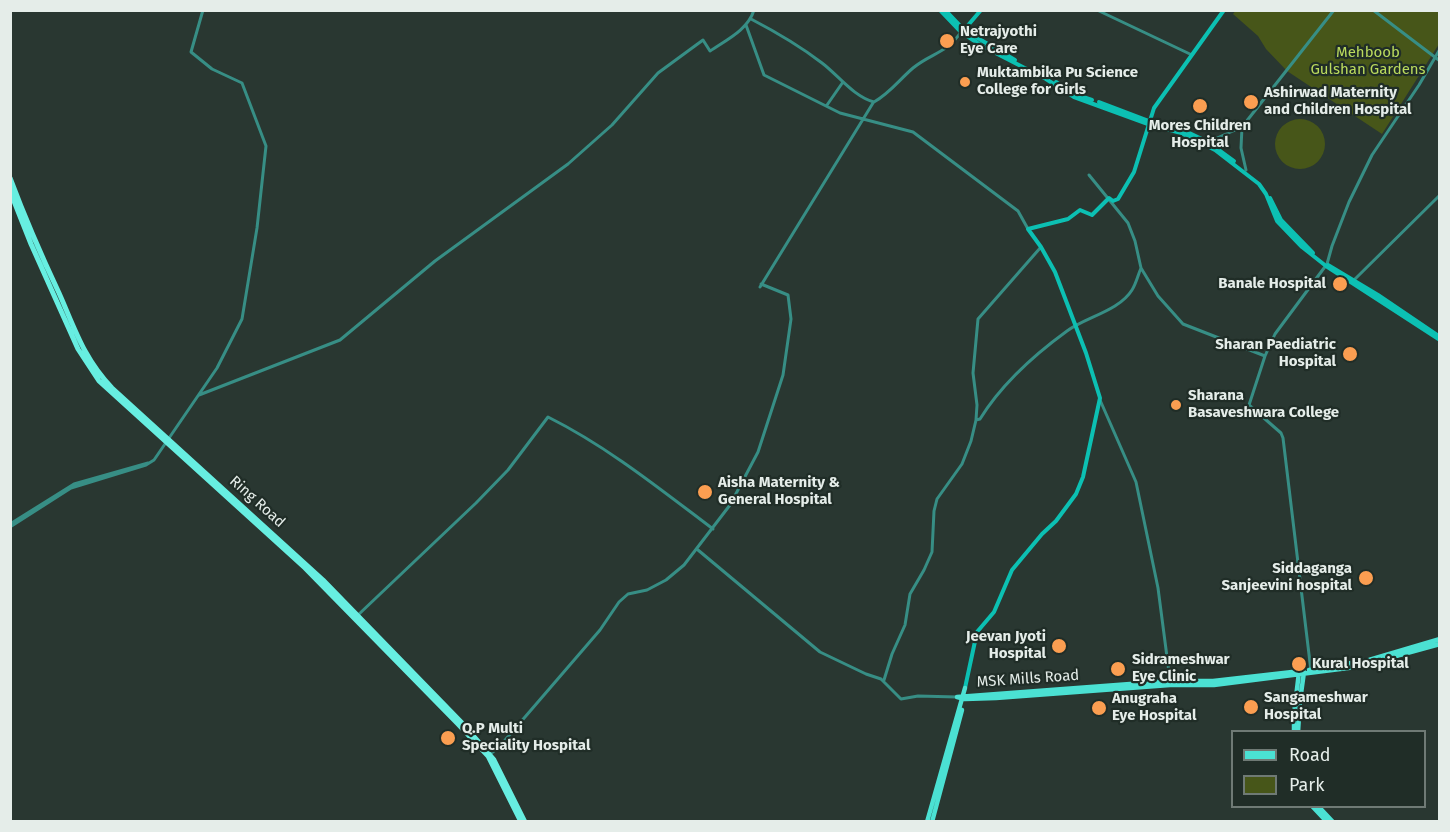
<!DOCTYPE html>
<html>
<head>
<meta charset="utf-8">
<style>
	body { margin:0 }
	#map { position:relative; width:1450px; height:832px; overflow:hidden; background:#293731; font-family:"Fira Sans",sans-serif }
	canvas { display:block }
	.frame { position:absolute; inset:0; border:12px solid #e5ede9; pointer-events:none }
	.legend { position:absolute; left:1231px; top:730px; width:195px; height:78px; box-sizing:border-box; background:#202d27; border:2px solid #6f7a75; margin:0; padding:8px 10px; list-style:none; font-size:18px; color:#e5ede9 }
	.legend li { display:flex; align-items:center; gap:12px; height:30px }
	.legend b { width:30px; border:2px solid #6f7a75 }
</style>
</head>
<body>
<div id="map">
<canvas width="1450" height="832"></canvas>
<div class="frame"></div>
<ul class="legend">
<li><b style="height:8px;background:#4be1d3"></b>Road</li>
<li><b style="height:16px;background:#475619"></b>Park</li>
</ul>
</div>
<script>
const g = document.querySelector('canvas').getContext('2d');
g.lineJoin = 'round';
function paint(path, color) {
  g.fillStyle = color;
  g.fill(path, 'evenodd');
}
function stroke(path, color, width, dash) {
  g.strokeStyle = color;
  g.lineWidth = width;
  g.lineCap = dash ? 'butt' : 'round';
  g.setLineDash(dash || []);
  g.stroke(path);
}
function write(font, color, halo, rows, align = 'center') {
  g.font = font + ' "Fira Sans",sans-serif';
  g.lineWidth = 4.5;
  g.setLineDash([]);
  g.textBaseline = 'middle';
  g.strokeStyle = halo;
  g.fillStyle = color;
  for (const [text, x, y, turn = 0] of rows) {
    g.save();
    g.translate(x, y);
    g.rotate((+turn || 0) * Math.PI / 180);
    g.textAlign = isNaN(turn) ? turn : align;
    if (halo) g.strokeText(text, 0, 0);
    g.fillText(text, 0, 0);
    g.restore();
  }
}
paint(new Path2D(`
	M1236 10 1439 11V44L1382 134 1287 71 1266 49 1258 36 1233 14Z
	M1275 144a25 25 0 1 1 50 0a25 25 0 1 1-50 0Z`), '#475619');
stroke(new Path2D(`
	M1097 10 1192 55
	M1373 10 1440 61
	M751 19C776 32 800 46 822 63 838 75 854 97 874 102 890 93 899 80 913 68 931 53 946 54 961 32
	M746 25 764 75 840 113 913 132 1018 211 1028 229
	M827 105 843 82
	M1242 127 1334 10
	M1208 142 1242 127 1241 148 1246 170
	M1089 175 1128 223 1135 241 1141 268 1158 296 1183 324 1265 356
	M1354 280 1440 195
	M760 287 873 103
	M199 395 340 340 435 261 568 164 612 125 658 73 703 40 710 51C726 40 748 30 754 10
	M1100 400 1136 482 1158 588 1170 680
	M976 420 980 419C1001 385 1034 355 1067 331 1086 317 1119 311 1132 290 1136 284 1138 275 1141 268
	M10 524 74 484 148 463
	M10 527 71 488 146 465 154 460 217 368 242 319 257 228 266 146 242 83 212 69 191 52 203 10
	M698 550 820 652 866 674 881 679 901 699 918 696 957 697
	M358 615 476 503 508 470 548 417C608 447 660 489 713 529
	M1311 671 1283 438 1281 433 1249 405 1265 356 1275 334 1327 264 1332 246 1349 202 1372 155 1419 85 1440 49
	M884 680 892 654 905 625 910 594 924 570 932 552 934 511 937 499 962 464 971 441 976 420 977 405 973 373 978 319 1041 247
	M489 755 500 746 600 630 619 602 628 594 647 590 666 580 684 565 730 505 758 452 783 375 791 319 788 295 761 284`), '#378e85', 3);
stroke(new Path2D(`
	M940 10 961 32 982 46 1046 79 1074 97 1148 124 1181 133 1215 150 1259 184 1266 194 1277 221 1302 247 1326 266 1440 340
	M945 10 964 30 1015 60
	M964 30 981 10
	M1056 82 1074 94 1092 100
	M1099 102 1149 121 1181 129 1208 142 1234 161
	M1270 198 1281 220 1313 253
	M1328 265 1378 295 1440 337
	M965 688 977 632 994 612 1012 570 1042 534 1056 521 1076 494 1083 477 1100 398 1086 353 1055 272 1041 247 1028 229 1068 219 1080 210 1092 215 1109 198 1113 201 1118 199 1134 172 1154 108 1224 10`), '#0cc0b3', 4);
stroke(new Path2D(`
	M1309 670 1369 660 1440 639
	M957 697 965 699 996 698 1170 685H1214L1356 667 1440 644
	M957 697 1170 681H1213L1301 671
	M1294 732V714L1299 672
	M1298 732 1300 701 1304 672
	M1312 806 1327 822
	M1318 806 1333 822
	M927 822 965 688
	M932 822 962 710`), '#4be1d3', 4.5);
stroke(new Path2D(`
	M10 178C25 218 41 255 59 293 75 329 84 359 112 388L323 580 463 724 494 760 525 822
	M10 191 31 244 78 349 99 381 305 568 458 724 488 756 521 822`), '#67eee1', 5);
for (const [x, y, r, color] of [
	[947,41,8,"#fb9e51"],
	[965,82,6,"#fb9e51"],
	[1251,102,8,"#fb9e51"],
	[1200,106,8,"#fb9e51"],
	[1340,284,8,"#fb9e51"],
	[1350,354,8,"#fb9e51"],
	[1176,405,6,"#fb9e51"],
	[705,492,8,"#fb9e51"],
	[1366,578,8,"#fb9e51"],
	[1059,646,8,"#fb9e51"],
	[1299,664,8,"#fb9e51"],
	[1118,669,8,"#fb9e51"],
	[1251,707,8,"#fb9e51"],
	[1099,708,8,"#fb9e51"],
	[448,738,8,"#fb9e51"]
]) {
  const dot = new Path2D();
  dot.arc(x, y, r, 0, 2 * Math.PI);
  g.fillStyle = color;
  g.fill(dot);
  stroke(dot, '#202d27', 2);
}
write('bold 15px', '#e5ede9', '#202d27', [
	["Netrajyothi",960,32],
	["Eye Care",960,49],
	["Muktambika Pu Science",977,73],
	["College for Girls",977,90],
	["Ashirwad Maternity",1264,93],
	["and Children Hospital",1264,110],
	["Mores Children",1200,126,"center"],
	["Hospital",1200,143,"center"],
	["Banale Hospital",1326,284,"right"],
	["Sharan Paediatric",1336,345,"right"],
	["Hospital",1336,362,"right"],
	["Sharana",1188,396],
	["Basaveshwara College",1188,413],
	["Aisha Maternity &",718,483],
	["General Hospital",718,500],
	["Siddaganga",1352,569,"right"],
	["Sanjeevini hospital",1352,586,"right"],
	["Jeevan Jyoti",1046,637,"right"],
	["Hospital",1046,654,"right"],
	["Sidrameshwar",1132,660],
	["Eye Clinic",1132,677],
	["Kural Hospital",1312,664],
	["Sangameshwar",1264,698],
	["Hospital",1264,715],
	["Anugraha",1112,699],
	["Eye Hospital",1112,716],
	["Q.P Multi",462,729],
	["Speciality Hospital",462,746]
], 'left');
write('15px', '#bada5d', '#202d27', [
	["Mehboob",1368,53],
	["Gulshan Gardens",1368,70]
]);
write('15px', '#e5ede9', '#202d27', [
	["Ring Road",257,502,42],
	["MSK Mills Road",1028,679,-4]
]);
</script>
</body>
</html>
